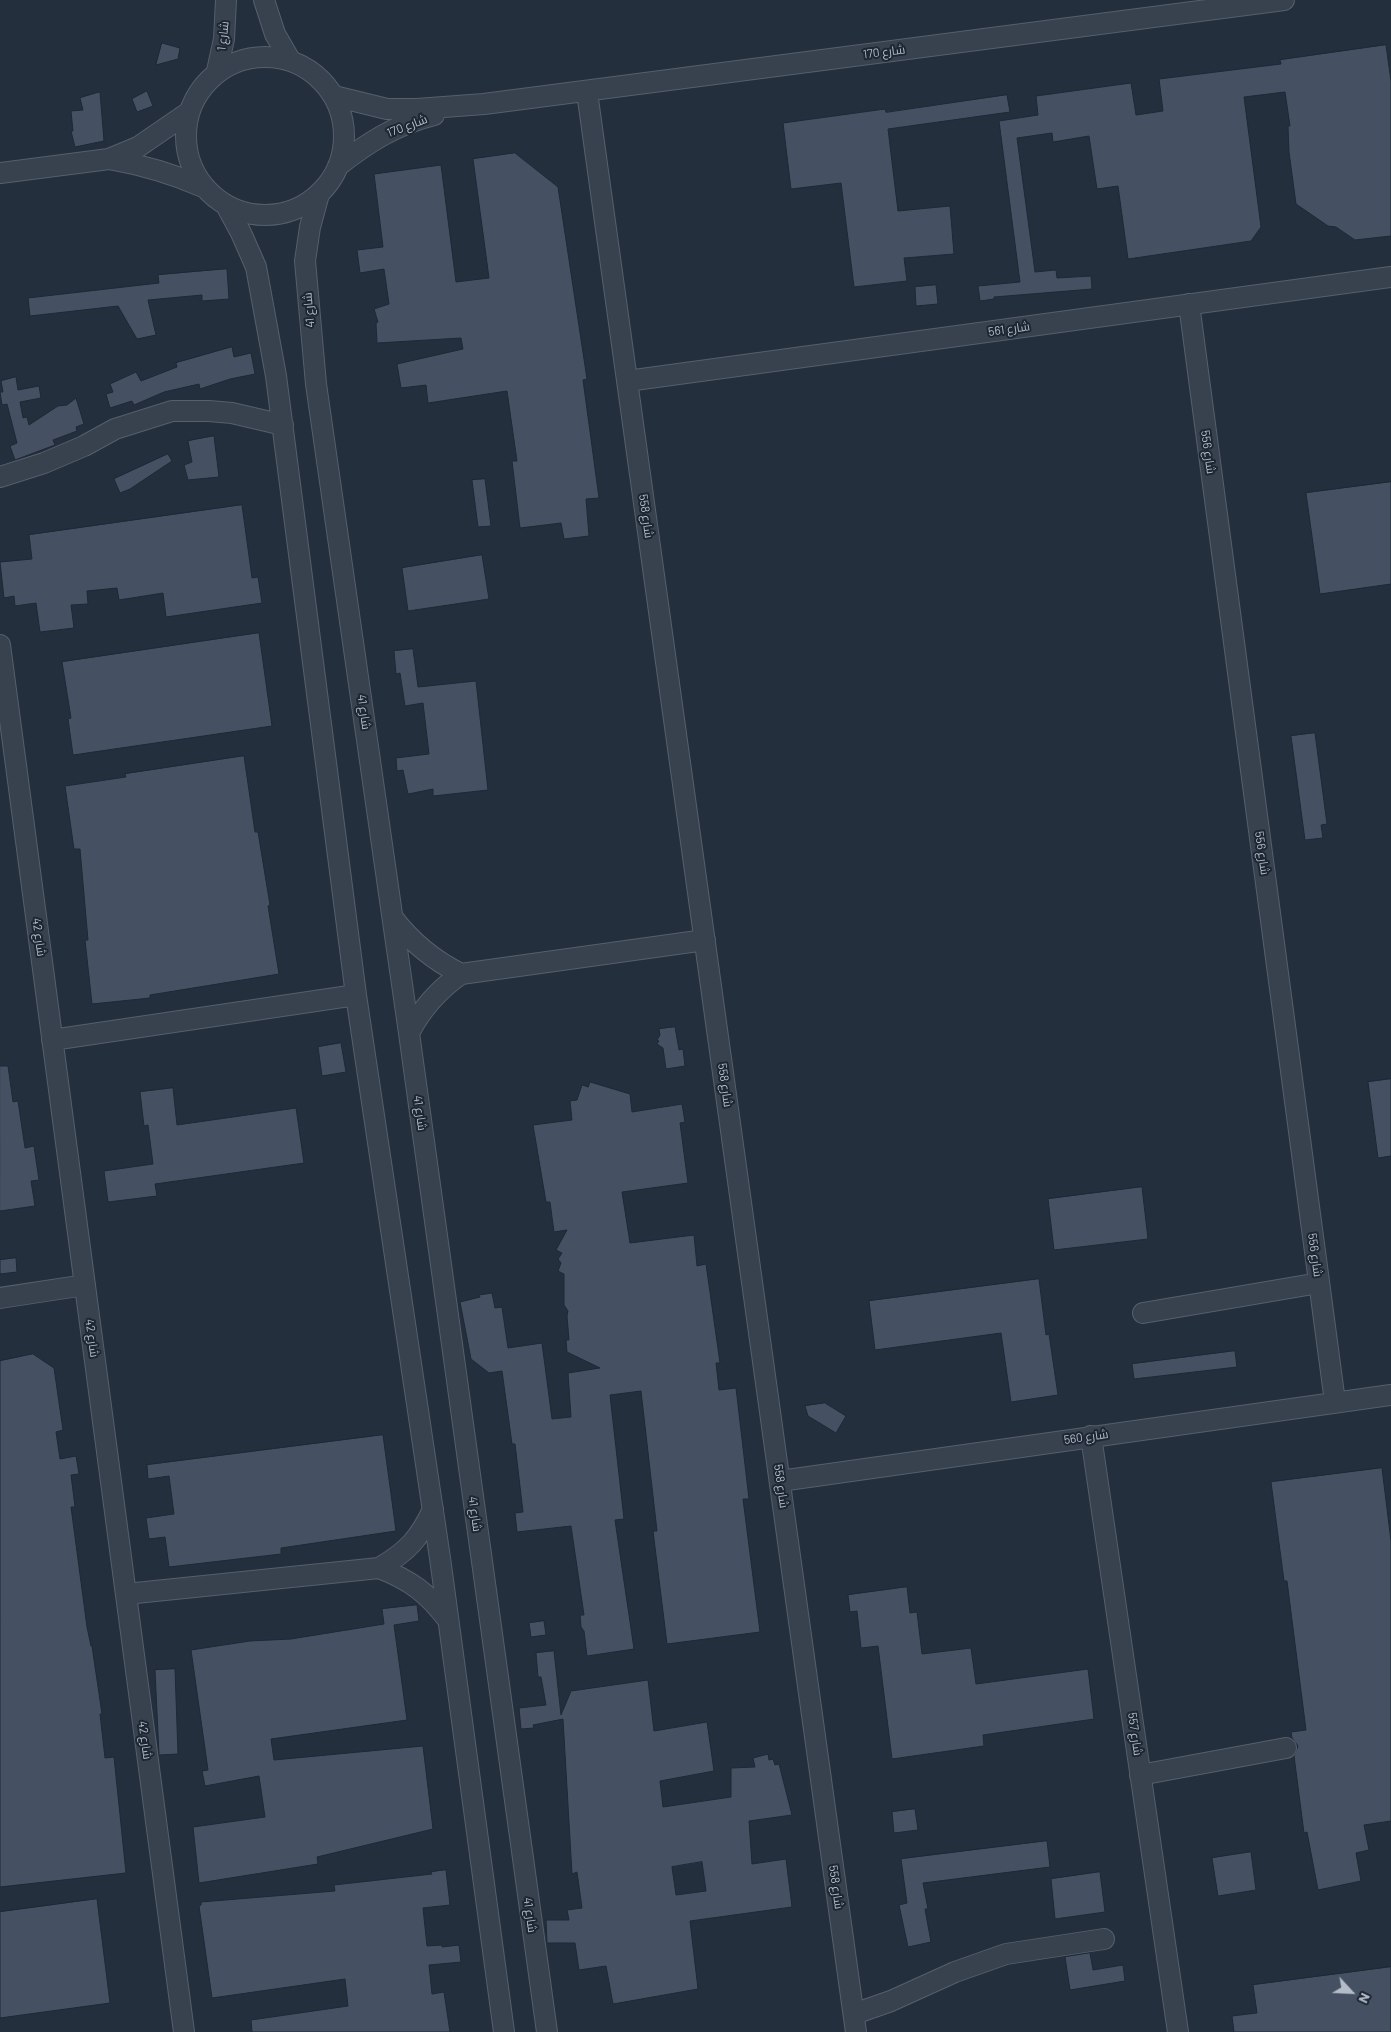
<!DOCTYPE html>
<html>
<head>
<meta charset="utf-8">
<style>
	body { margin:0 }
	#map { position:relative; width:1391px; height:2032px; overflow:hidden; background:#242f3e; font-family:Barlow,sans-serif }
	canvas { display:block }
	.north { position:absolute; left:1326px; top:1967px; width:50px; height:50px; -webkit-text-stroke:4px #1d2633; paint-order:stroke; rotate:115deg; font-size:14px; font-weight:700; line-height:20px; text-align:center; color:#b4bcc9 }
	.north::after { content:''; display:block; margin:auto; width:18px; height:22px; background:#b4bcc9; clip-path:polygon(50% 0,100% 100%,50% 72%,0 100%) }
</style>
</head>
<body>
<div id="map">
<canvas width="1391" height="2032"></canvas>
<div class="north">N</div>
</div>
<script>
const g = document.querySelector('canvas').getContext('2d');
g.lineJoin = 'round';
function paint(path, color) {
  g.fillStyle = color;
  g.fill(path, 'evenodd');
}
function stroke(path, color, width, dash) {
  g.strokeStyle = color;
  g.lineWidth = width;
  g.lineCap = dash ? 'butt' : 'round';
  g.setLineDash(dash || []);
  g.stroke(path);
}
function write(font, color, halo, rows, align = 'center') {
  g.font = font + ' Barlow,Cairo,sans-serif';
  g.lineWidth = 4;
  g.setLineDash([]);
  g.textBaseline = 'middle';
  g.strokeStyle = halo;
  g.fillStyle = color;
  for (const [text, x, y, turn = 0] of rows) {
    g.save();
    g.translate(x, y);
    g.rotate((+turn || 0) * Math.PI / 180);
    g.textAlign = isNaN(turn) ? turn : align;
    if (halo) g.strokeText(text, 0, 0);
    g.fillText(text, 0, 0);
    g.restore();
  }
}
const building = new Path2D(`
	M162 43 180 48 178 59 156 65Z
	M1386 45 1391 81V236L1355 240 1336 227 1328 226 1296 204 1289 152 1288 126H1290L1285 92 1244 97 1261 227 1251 241 1128 259 1118 186 1097 189 1089 136 1053 142 1052 133 1017 138 1035 272 1056 270 1057 278 1091 276 1092 289 994 297V299L980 301 978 286 1020 282 999 121 1038 115 1036 96 1131 83 1136 115 1163 111 1159 79 1281 64 1280 60Z
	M147 91 153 106 137 112 132 99Z
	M100 92 104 141 75 147 71 131H73L71 111 83 110 80 98Z
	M1007 95 1010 112 888 129 898 211 950 206 954 254 904 258 907 281 854 287 841 183 791 189 783 123 885 109 886 112Z
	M515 153 558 187 587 379 583 380 599 498 586 499 589 536 564 539 561 523 520 528 512 461H517L507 391 428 403 426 385 401 388 397 364 463 349 461 338 377 343 376 323 378 322 374 309 389 304 384 269 360 273 357 250 383 247 374 174 441 165 456 282 489 278 473 159Z
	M227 269 229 299 202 301V295L148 300 156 335 137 339 118 306 30 316 28 298 159 283 158 275Z
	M936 285 938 304 916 306 915 287Z
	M232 347 234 357 251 353 255 374 230 379 200 389 199 384 164 392 134 405 132 401 110 408 106 394 113 392 110 384 136 372 141 381 177 367 176 363Z
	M16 377 18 390 39 386 41 398 20 402 23 418 27 417 29 425 58 406 67 405 76 398 84 424 76 427 77 431 53 440 55 445 15 460 10 446 17 443 7 404 2 405 0 392H3L1 381Z
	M214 436 219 477 188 480 184 465 192 462 188 441Z
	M168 454 172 461 130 489 120 493 114 479Z
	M485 479 491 526 478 527 472 480Z
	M1391 482V584L1320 594 1306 493Z
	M242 505 252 578 258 577 262 603 166 617 163 593 119 600 117 588 87 591 88 604 71 605 74 628 40 632 36 603 15 606 14 596 4 598 0 562 32 559 29 535Z
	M482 555 489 599 408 611 402 568Z
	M259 633 272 726 73 755 68 719 71 718 62 662Z
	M413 649 418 687 476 681 488 790 433 796V789L408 794 403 770 397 771 396 758 429 754 423 703 405 706 400 673 396 674 394 651Z
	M1315 733 1327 824 1321 825 1323 838 1305 840 1291 736Z
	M244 756 255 832H258L270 905 268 906 279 974 150 995V998L92 1004 85 940H88L80 849H74L65 786 126 777 125 774Z
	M675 1027 679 1050 683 1049 685 1066 666 1069 663 1048 657 1044 659 1041 657 1040 660 1035 659 1029Z
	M341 1043 346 1072 322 1076 318 1047Z
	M0 1066H8L13 1102 18 1101 25 1148 34 1146 39 1180 31 1181 35 1206 0 1211Z
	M1391 1079V1156L1378 1158 1368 1082Z
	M590 1082 630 1094 632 1112 682 1104 685 1122 680 1123 688 1183 622 1192 630 1243 694 1235 697 1266 706 1264 720 1363H716L719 1390 736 1388 749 1499H743L760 1632 667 1644 653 1531H657L641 1391 610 1395 624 1519 615 1520 634 1649 587 1656 584 1631 581 1627 580 1615H584L571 1526 517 1532 515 1513 523 1512 515 1444H512L502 1371 489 1373 471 1359 460 1302 480 1297 479 1295 492 1293 495 1308 502 1307 508 1348 542 1343 552 1419 571 1417 568 1373 600 1368 567 1352 566 1340H569L567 1316 568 1311 564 1305V1274L558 1271 561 1263 558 1259 562 1253 556 1250 567 1230 554 1232 550 1202H546L533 1125 572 1120 570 1101 577 1100 582 1085 588 1087Z
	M173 1088 177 1125 296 1108 304 1163 155 1184 157 1196 108 1202 104 1171 153 1164 148 1125 144 1126 140 1092Z
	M1142 1187 1148 1239 1054 1250 1048 1199Z
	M16 1258 17 1272 0 1274V1260Z
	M1039 1279 1046 1335 1049 1334 1058 1395 1011 1402 1001 1333 875 1350 869 1301Z
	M1235 1351 1237 1367 1134 1379 1132 1364Z
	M33 1354 54 1368 63 1430 56 1432 60 1459 76 1456 79 1474 71 1475 75 1507H71L87 1627 91 1646H92L102 1714H100L105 1758 114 1757 126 1873 0 1887V1361Z
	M825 1403 846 1416 836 1433 808 1416 805 1406Z
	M383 1435 396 1531 281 1548V1554L169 1567 165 1537 149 1539 146 1518 174 1514 169 1476 148 1479 147 1465Z
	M1382 1468 1391 1541V1821L1364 1825 1369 1850 1356 1853 1361 1881 1318 1890 1307 1832 1304 1833 1294 1756 1298 1746 1292 1738 1291 1732 1306 1730 1287 1581H1284L1271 1482Z
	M907 1587 910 1613 917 1612 922 1654 971 1648 976 1684 1088 1669 1094 1719 983 1735 984 1746 892 1759 878 1646 861 1648 857 1611 850 1612 848 1595Z
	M417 1605 419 1621 394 1625 407 1720 271 1739 274 1760 423 1746 433 1829 317 1857 318 1864 199 1883 193 1827 265 1817 259 1776 205 1786 202 1771 208 1770 191 1650 250 1641 291 1639 384 1624 382 1609Z
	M544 1621 546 1635 531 1637 529 1623Z
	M554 1651 561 1715 571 1691 648 1680 654 1731 707 1722 714 1771 660 1781 663 1807 731 1797V1768L755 1767 753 1758 768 1754 769 1760 773 1759 775 1765 779 1764 792 1815 749 1821 752 1864 786 1859 792 1907 690 1921 698 1989 613 2004 606 1966 579 1970 575 1943H547L546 1920H569L567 1910 582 1908 577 1872 572 1874 563 1719 533 1725 534 1728 521 1729 519 1708 546 1705 541 1677H538L536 1653ZM702 1862 706 1891 676 1895 672 1867Z
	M175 1669 178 1754 159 1755 155 1670Z
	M915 1809 918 1830 894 1833 892 1812Z
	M1047 1841 1050 1867 923 1883 928 1909H925L931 1942 908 1947 899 1905 907 1903 901 1859Z
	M1251 1852 1256 1890 1218 1896 1212 1858Z
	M446 1870 450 1905 423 1908 427 1946 442 1945V1947L459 1945 461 1962 429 1965 432 1994 444 1992 450 2032H252L251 2020 348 2006 345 1979 212 1998 199 1906 201 1905V1902L335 1891 334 1885 432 1874 431 1872Z
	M1100 1872 1105 1912 1055 1919 1051 1879Z
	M97 1899 110 2003 0 2018V1912Z
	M1090 1953 1093 1970 1123 1965 1125 1981 1070 1990 1065 1957Z
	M1391 1967V2032H1234L1232 2016 1257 2013 1253 1985Z`);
paint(building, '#455162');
stroke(building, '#1f2835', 1);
const minor = new Path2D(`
	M264 0 275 34 290 60
	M186 136a79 79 0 1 1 158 0a79 79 0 1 1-158 0Z
	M217 71 224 39 226 0
	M587 92 856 2032
	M334 96 387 109H417L484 104 1284 0
	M109 159C143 165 171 173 203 187
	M338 166C367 143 397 124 434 115
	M0 173 109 159 138 147 189 112
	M319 194 310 227 305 261 316 384 409 1033 547 2032
	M227 207 241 233 256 267 276 376 356 995 440 1558 504 2032
	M1189 304 1335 1402
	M627 381 1391 277
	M0 477 44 463 84 446 115 429 172 411H209L232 413 283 425
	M0 645 184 2032
	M393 918C412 943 433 960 461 974
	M409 1033C422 1008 438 990 461 974L705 940
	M52 1040 356 995
	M0 1298 85 1285
	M1143 1313 1319 1283
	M1091 1436 1178 2032
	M780 1481 1391 1395
	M379 1568C410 1580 428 1593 448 1620
	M126 1594 379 1568C407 1552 420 1538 433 1509
	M1140 1775 1286 1748
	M854 2014 891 2001 955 1972 1006 1954 1104 1939`);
stroke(minor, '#565f6c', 22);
stroke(minor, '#38414e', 20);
write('12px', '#b4bcc9', '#1d2633', [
	["شارع 1",223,36,-83],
	["شارع 170",884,52,-7],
	["شارع 170",407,126,-21],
	["شارع 41",309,310,-95],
	["شارع 561",1009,329,-8],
	["شارع 556",1208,452,82],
	["شارع 558",646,516,82],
	["شارع 41",364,712,82],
	["شارع 556",1262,853,82],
	["شارع 42",39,937,82],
	["شارع 558",725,1085,82],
	["شارع 41",420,1113,82],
	["شارع 556",1315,1255,82],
	["شارع 42",92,1338,82],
	["شارع 560",1086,1437,-8],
	["شارع 558",781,1486,82],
	["شارع 41",475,1514,82],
	["شارع 557",1135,1734,82],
	["شارع 42",145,1740,82],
	["شارع 558",836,1887,82],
	["شارع 41",530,1915,82]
]);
</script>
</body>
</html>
